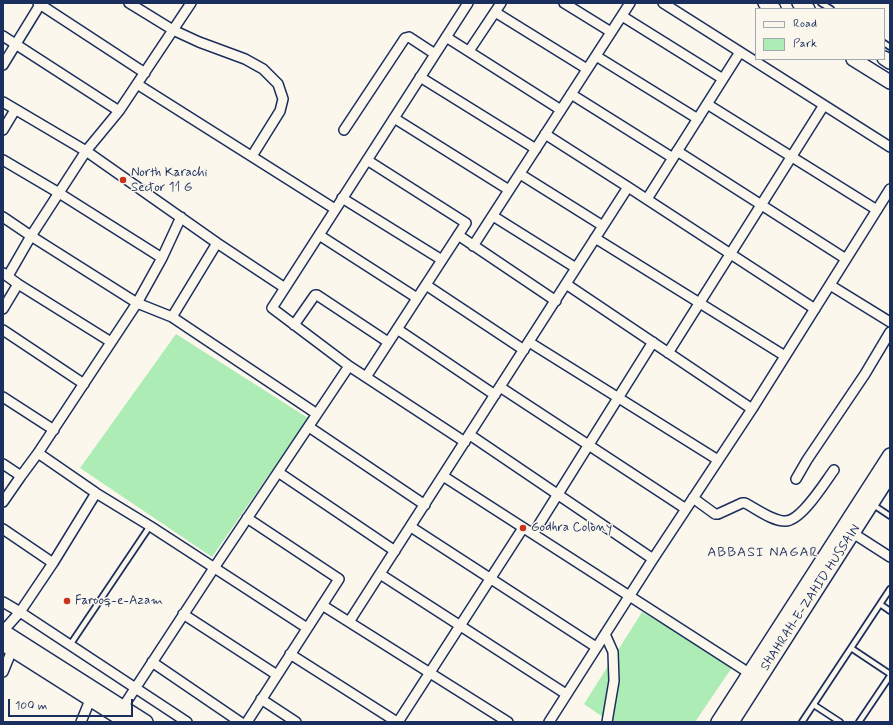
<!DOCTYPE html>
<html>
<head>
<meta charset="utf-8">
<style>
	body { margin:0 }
	#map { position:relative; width:893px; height:725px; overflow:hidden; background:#fbf7ec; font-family:Mynerve,sans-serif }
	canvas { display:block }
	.frame { position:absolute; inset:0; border:4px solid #1b2f5e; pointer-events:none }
	.legend { position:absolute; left:755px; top:8px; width:130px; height:52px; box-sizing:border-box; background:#fbf7ec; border:1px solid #a1a7b3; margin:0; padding:5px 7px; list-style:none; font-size:12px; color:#1b2f5e }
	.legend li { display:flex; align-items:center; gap:8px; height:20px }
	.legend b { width:20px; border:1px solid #a1a7b3 }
	.scale { position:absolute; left:8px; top:699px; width:125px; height:18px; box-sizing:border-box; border:2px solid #1b2f5e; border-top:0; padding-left:5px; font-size:12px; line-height:14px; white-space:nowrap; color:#1b2f5e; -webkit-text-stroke:3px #fbf7ec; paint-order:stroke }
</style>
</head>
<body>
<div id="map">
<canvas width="893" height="725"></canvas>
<div class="frame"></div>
<ul class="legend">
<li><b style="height:5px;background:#fbf7ec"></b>Road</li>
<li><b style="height:11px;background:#adedb5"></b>Park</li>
</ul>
<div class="scale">100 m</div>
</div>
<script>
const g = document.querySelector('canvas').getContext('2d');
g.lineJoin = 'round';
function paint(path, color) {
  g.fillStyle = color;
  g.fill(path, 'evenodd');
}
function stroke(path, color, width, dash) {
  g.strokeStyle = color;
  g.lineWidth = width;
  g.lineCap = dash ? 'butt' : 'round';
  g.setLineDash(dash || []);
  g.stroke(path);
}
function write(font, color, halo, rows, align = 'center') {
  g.font = font + ' Mynerve,sans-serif';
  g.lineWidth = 3;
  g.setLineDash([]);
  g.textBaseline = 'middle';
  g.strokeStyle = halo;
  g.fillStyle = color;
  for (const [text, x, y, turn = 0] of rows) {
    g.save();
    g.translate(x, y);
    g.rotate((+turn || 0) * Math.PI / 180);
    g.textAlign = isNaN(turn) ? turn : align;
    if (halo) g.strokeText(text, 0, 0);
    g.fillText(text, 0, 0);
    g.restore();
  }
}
paint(new Path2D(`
	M176 334 308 418 212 557 80 468Z
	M642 612 733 666 695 722H610L584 704Z`), '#adedb5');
const service = new Path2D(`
	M821 3 831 9
	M884 43 890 47
	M872 504 890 516
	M880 604 890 611
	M70 645 150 526
	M851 648 890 674
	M814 705 840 722
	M802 722 890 589
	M859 722 890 676`);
const minor = new Path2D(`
	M38 3 145 73
	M129 3 173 30 199 42 245 59 263 69 278 84 283 99 280 111 252 156
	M564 3 611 32
	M663 3 890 147
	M495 12 587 69
	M622 16 723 79
	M3 36 119 111
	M446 37 561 110
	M469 51 501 3
	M596 56 698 119
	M3 65 41 3
	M420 77 536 149
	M137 84 335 209
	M571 94 673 158
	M3 102 86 151 217 243 285 288
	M707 104 877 210
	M394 118 509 190
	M3 130 15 110
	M344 130 405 38 409 37 435 54
	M545 134 628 187 815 309
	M677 151 846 259
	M3 160 59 193 162 258
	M520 174 603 226
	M342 198 442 260
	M647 199 740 52
	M493 216 576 268
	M3 217 31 236 137 303 172 317 317 414
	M319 235 417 298
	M458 235 556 301
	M595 238 785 356
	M473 246 630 3
	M3 273 18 284 111 342
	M8 276 31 236 86 151 119 111 191 3
	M566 284 752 409
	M426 285 524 350
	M830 285 890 322
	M3 309 18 284
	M172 317 217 243
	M294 325 315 295H317L388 342
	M397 329 495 395
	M3 330 84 384
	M529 342 718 460
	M668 353 824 105
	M366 377 466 223 367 160
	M500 387 686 509
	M3 397 54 430
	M309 427 425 505
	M470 435 653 559
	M465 442 349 366 272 308 319 235 468 3
	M38 453 96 493 150 526 307 628
	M3 464 21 476
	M278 472 395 551
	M443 476 749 673
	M796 479 807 460 865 374 890 332
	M693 498 715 514H718L742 503H745C757 509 772 521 785 521 801 522 825 482 834 470
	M3 502 21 476 38 453 137 303 162 258 181 217
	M411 527 596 647
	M3 529 53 563
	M848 530 890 557
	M533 534 653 342
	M380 574 566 694
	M3 602 20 612 187 722
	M322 605 508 722
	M183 614 277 675
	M349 622 628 187
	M3 631 20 612 53 563 96 493
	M605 634 613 652 614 681 607 722
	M290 654 397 722
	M152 662 240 722
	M3 672 12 650
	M261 699 296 722
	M123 707 214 568 349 366
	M81 722 90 700
	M247 722 339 579 247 518
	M398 722 523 528
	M549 722 653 559 752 409 890 189`);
const secondary = new Path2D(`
	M765 3 774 9
	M799 3 808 9
	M884 58 890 62
	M853 59 890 82
	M3 631 146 722
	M3 644 126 722
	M718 722 890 455
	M732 722 890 475`);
stroke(service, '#1b2f5e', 8);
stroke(minor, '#1b2f5e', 12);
stroke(secondary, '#1b2f5e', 16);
stroke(service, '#fbf7ec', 4.5);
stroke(minor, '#fbf7ec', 9);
stroke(secondary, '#fbf7ec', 13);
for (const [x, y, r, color] of [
	[123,180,4,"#c8321e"],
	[523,528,4,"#c8321e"],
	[67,601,4,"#c8321e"]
]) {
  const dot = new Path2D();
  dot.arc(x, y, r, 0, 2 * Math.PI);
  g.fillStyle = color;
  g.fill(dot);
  stroke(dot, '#fbf7ec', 1.5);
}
write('13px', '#1b2f5e', '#fbf7ec', [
	["North Karachi",131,173],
	["Sector 11 G",131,188],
	["Godhra Colony",531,528],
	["Farooq-e-Azam",75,601]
], 'left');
write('13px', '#1b2f5e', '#fbf7ec', [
	["SHAHRAH-E-ZAHID HUSSAIN",811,598,-57]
]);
g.letterSpacing = '1px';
write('14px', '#1b2f5e', '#fbf7ec', [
	["ABBASI NAGAR",763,553]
]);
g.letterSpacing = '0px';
</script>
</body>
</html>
